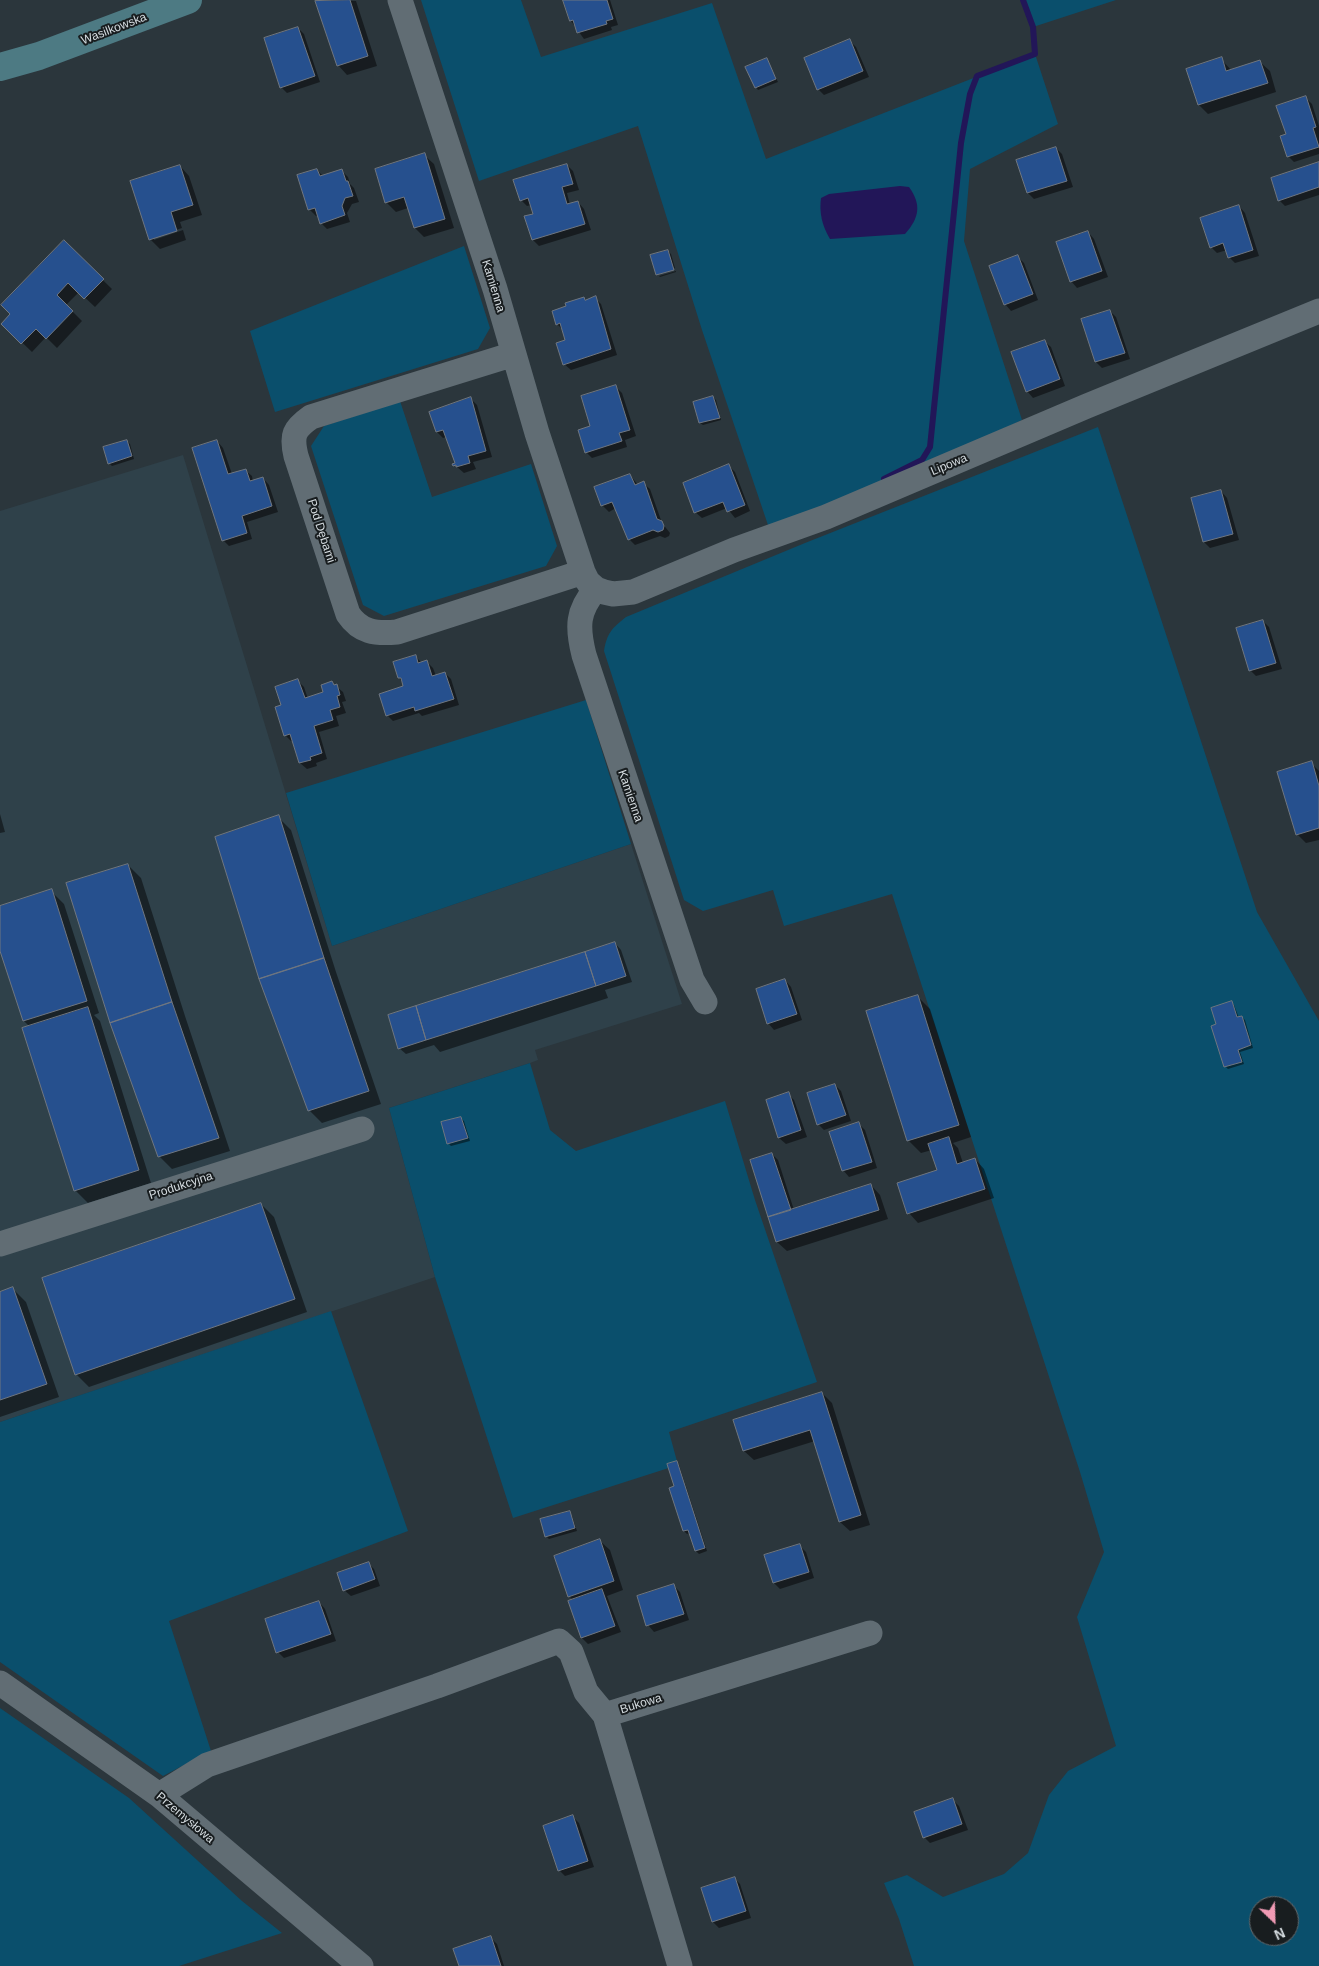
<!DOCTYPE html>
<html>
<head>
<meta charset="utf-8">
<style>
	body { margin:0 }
	#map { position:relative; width:1319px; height:1966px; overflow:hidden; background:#2b363c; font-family:Arial,sans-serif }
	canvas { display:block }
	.north { position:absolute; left:1249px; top:1896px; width:50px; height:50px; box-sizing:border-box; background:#181d1f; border:1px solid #64696c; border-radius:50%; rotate:156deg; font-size:14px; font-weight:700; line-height:20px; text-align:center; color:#d5dce0 }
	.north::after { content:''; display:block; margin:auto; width:18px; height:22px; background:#f09ab4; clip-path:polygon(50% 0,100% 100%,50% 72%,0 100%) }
</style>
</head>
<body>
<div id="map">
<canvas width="1319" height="1966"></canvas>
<div class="north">N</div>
</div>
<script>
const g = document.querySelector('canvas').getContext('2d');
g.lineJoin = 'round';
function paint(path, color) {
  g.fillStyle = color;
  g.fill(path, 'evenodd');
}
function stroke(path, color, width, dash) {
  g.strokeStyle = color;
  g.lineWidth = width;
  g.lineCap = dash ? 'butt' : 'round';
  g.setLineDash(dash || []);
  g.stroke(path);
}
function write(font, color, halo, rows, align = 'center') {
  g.font = font + ' Arial,sans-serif';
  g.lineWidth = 4;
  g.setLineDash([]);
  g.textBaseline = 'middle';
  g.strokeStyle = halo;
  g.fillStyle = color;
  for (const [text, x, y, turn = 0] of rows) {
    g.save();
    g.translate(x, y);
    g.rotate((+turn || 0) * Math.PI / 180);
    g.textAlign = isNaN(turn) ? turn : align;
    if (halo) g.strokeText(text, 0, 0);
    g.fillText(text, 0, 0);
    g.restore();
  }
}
paint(new Path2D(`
	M183 455 332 946 631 844 682 1004 535 1050 538 1060 530 1063 389 1108 435 1277 0 1422V511Z`), '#2f414a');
paint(new Path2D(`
	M421 0H521L541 57 712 3 766 159 1035 54 1058 124 970 169 964 241 1022 420 932 464 769 528 702 330 638 126 479 181Z
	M1023 0H1116L1033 27Z
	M464 246 490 328 478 349 275 412 250 331Z
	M400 401 432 497 531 464 557 546 546 566 384 616 363 605 311 446 324 426Z
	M1098 427 1257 912 1319 1021V1966H914L899 1919 884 1883 907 1875 943 1897 1004 1874 1028 1853 1049 1795 1068 1771 1116 1746 1077 1617 1104 1552 1080 1472 892 894 784 926 773 890 703 911 684 900 604 651C607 633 612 628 626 617L805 543ZM1259 1906H1289V1936H1259Z
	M586 700 631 844 332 946 286 793Z
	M530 1063 550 1130 576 1151 725 1101 755 1200 817 1382 669 1432 678 1465 513 1518 435 1277 389 1108Z
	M331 1311 408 1531 169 1621 211 1751 163 1776 0 1662V1422Z
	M0 1708 129 1798 242 1901 282 1933 179 1966H0Z`), '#0a4f6c');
paint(new Path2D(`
	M900 186 909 187C922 205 919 218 905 234L830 239C822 226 819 212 821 198L829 194Z`), '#221658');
paint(new Path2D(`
	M321 0 356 1 377 66 347 75 338 65 317 2Z
	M610 0 618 25 611 27 612 30 584 39 571 21 565 1Z
	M298 28 304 34 320 82 287 93 281 87Z
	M850 41 856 47 869 77 824 95 818 89Z
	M766 59 778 82 758 90 756 87Z
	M1221 59 1232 71 1260 62 1270 71 1276 92 1208 114 1199 105Z
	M1306 98 1312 104 1319 126V154L1294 162 1288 156 1287 135Z
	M1056 148 1062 154 1073 187 1034 199 1028 193 1018 161Z
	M424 155 434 164 454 228 424 237 415 228 408 208 396 212 386 202Z
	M1319 164V195L1285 206 1279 200Z
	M567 165 573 171 579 190 567 193 570 205 578 202 584 209 591 230 539 246 533 240 535 215 531 205 527 206 521 200Z
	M180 166 189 176 202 215 180 222 182 228 154 237V240L183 230 186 240 160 249 150 239Z
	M317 170 323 176 341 170 348 177 350 184 354 188 359 202 352 204 347 213 350 222 327 229 321 223 318 215 316 216 309 209Z
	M1239 206 1245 213 1259 256 1235 263 1229 257 1227 250 1217 253 1211 247Z
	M1088 232 1094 239 1108 277 1077 288 1071 281Z
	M64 242 112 289 95 307 79 292 66 305 82 321 57 348 46 337 32 352 3 324 12 314Z
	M668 251 671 254 675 268 657 273Z
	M1018 257 1024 263 1038 300 1011 311 1005 304Z
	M676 271V272L660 277 659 276Z
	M584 298 587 301 595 298 601 304 617 355 571 370 564 364 566 341 563 330 557 324Z
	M1110 311 1116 317 1130 359 1102 368 1096 362 1082 320Z
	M1044 341 1051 347 1065 386 1033 398 1027 391Z
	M616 387 622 393 636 436 625 440 627 447 592 458 586 452 592 427Z
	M713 397 716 400 721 420 703 425 700 423 695 403Z
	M471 399 477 405 492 457 473 462 476 469 464 473 457 467 446 437 443 438 437 432Z
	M127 441 130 444 134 459 112 466 109 463Z
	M217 441 223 448 232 474 245 470 252 476 253 482 263 478 269 485 278 512 247 522 252 539 229 546 223 540Z
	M729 466 735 472 750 511 735 518 727 508 702 518 695 512Z
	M630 475 638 485 643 483 650 489 662 523 670 533 669 536 665 538 660 536 635 545 629 539 616 508 609 512 602 505Z
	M1221 491 1227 498 1239 540 1210 548 1204 542Z
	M1263 621 1269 627 1282 669 1256 676 1250 670Z
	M415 656 422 663 427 662 433 668 436 676 445 673 451 679 459 705 422 716 419 713 393 721 387 715 405 687 399 677Z
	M298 681 304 687 308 699 325 693 332 683 343 692 346 701 342 702 346 713 336 716 339 726 319 732 327 759 316 763 317 766 307 769 300 763 294 741H291L285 735 282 706Z
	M1311 763 1319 771V840L1306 843 1297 834Z
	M0 814 5 832 0 833Z
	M278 817 291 830 336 972 381 1104 322 1123 309 1110Z
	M128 865 141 878 185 1016 230 1151 172 1169 159 1156Z
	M51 891 64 904 99 1013 94 1015 100 1021 151 1183 88 1203 75 1190 30 1027 24 1021 0 947V907Z
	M615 943 621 950 632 982 605 990 608 998 440 1052 434 1045 406 1054 399 1048Z
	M785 980 791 987 802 1020 774 1030 768 1023Z
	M917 996 930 1009 971 1137 953 1143 958 1148 963 1163 975 1159 984 1169 994 1198 918 1223 909 1213 938 1171 932 1150 921 1153 908 1140Z
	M1232 1003 1234 1005 1239 1018 1242 1017 1245 1020 1253 1048 1240 1052 1244 1064 1228 1069 1225 1066 1218 1025Z
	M835 1085 841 1091 851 1121 824 1130 818 1124Z
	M788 1094 794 1100 807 1137 786 1144 779 1138Z
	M461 1118 464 1121 470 1141 451 1146 448 1143Z
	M859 1124 865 1130 877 1168 849 1177 843 1170Z
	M772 1154 778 1160 794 1210 871 1185 880 1195 888 1219 787 1251 777 1242 751 1160Z
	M261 1204 274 1217 307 1312 89 1387 76 1374Z
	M13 1289 26 1302 59 1397 0 1417V1293Z
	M822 1393 832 1403 870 1525 850 1531 840 1522 815 1441 754 1460 744 1451Z
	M676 1462 679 1465 707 1551 699 1554 696 1551 690 1533 687 1534 684 1531 676 1487Z
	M570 1513 572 1516 577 1531 549 1539 546 1536Z
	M600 1541 610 1550 623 1590 607 1596 621 1632 588 1644 582 1638 573 1600 569 1596Z
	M799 1545 806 1552 814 1578 780 1589 774 1583 766 1556Z
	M368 1563 374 1569 380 1586 351 1596 344 1590Z
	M674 1586 680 1592 689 1620 654 1632 648 1625Z
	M319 1602 325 1609 336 1641 284 1658 278 1652Z
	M953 1800 959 1806 968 1830 930 1843 924 1837Z
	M573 1817 579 1823 594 1867 565 1876 559 1870Z
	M734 1878 740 1884 751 1918 719 1928 713 1922Z
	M491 1938 497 1944 504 1966H460Z`), '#0007');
stroke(new Path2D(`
	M884 479 922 460 930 447 961 143 970 94 977 76 1035 54 1033 27 1023 0`), '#221658', 6);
const building = new Path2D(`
	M350 0 368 56 337 66 315 1Z
	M563 0H607L613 19 606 21 607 24 577 33 573 20 570 21Z
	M298 27 315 76 280 88 264 38Z
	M850 39 863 71 817 90 804 58Z
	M1222 57 1226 71 1260 60 1268 83 1198 105 1186 69Z
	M767 58 776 79 755 88 745 67Z
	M1306 96 1316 127 1313 128 1319 147 1287 157 1280 136 1286 134 1276 106Z
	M1056 147 1067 181 1027 193 1016 160Z
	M425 153 445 219 414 228 404 197 385 203 375 169Z
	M1319 162V187L1278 201 1271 178Z
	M567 164 573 184 562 187 567 204 578 201 585 224 532 240 524 216 533 214 528 198 520 201 513 180Z
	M180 165 193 205 171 212 177 231 149 240 130 181Z
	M317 169 320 176 342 169 346 181H348L353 196 345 198 342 206 345 215 320 224 315 208 308 210 297 175Z
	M1239 205 1253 250 1228 258 1223 243 1210 248 1200 218Z
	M1088 231 1102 271 1070 282 1056 242Z
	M64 240 104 279 84 299 68 283 57 295 73 311 46 339 36 329 21 344 1 324 10 314 1 305Z
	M668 250 674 270 656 275 650 255Z
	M1018 255 1033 294 1004 305 989 266Z
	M596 296 611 349 563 365 556 343 565 340 560 323 556 325 552 311 566 306 565 303 584 297 585 300Z
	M1110 310 1125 353 1095 362 1081 319Z
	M1045 340 1060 379 1026 392 1011 352Z
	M616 385 630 430 619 433 622 441 585 453 578 430 590 426 581 396Z
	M713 396 720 418 699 423 693 402Z
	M471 397 486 451 468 456 470 463 456 467V465L453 466 452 464 455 463 443 430 436 432 429 412Z
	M127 440 132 456 108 464 103 447Z
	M217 440 228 474 246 469 250 481 263 477 272 506 242 516 247 533 222 541 192 448Z
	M729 464 745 505 727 512 723 502 694 513 683 483Z
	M630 474 635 485 644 481 657 519 662 521 664 526 663 530 658 532 653 530 628 540 612 502 601 506 594 487Z
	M1221 490 1233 534 1203 542 1191 498Z
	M1263 620 1276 663 1249 671 1236 628Z
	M416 655 418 663 427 660 432 676 445 672 454 699 415 711 414 707 386 716 379 694 403 686 401 678H398L393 662Z
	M298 679 305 698 323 692 321 685 332 681 334 685 337 684 340 695 337 696 340 707 330 710 333 720 314 726 322 753 310 757 311 760 299 763 290 734 284 736 275 707 281 705 275 687Z
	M1312 761 1319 786V828L1296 835 1277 772Z
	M279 815 324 958 259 979 215 837Z
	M128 864 172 1002 110 1023 66 883Z
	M52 889 87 1001 23 1021 0 951V906Z
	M615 942 626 976 596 986 585 952Z
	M585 952 596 986 426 1040 416 1006Z
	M324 958 369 1091 308 1111 259 979Z
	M785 979 797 1014 767 1024 756 989Z
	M918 995 959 1125 907 1141 866 1011Z
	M1232 1001 1237 1017 1242 1016 1251 1045 1238 1050 1242 1062 1224 1067 1211 1026 1216 1024 1211 1008Z
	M172 1002 219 1138 158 1157 110 1023Z
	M416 1006 426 1040 398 1049 388 1015Z
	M88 1007 139 1170 74 1191 22 1028Z
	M835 1084 846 1115 817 1125 807 1093Z
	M789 1092 801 1130 778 1138 766 1100Z
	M461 1117 468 1138 447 1144 441 1122Z
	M859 1122 872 1162 842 1171 829 1132Z
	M949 1137 957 1164 975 1158 985 1189 907 1214 897 1183 937 1170 928 1144Z
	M772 1153 791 1210 768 1217 750 1160Z
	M871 1184 879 1210 776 1242 768 1217Z
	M261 1203 295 1299 75 1375 42 1278Z
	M13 1287 47 1384 0 1400V1292Z
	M822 1392 861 1515 839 1522 810 1430 743 1451 733 1420Z
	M677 1461 705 1548 695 1551 688 1530 683 1531 669 1488 674 1486 667 1464Z
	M570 1511 575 1528 545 1537 540 1519Z
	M600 1539 614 1581 568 1597 554 1556Z
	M800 1544 809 1572 773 1583 764 1555Z
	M369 1562 375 1579 343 1591 337 1573Z
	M674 1584 684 1614 646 1626 637 1596Z
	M602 1589 615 1626 581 1638 568 1601Z
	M319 1601 331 1634 276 1653 265 1619Z
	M953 1798 962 1824 923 1838 914 1812Z
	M573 1815 588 1861 558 1871 543 1826Z
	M735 1877 746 1911 712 1922 701 1888Z
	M491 1936 501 1966H459L453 1949Z`);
paint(building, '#26508e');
stroke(building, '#6f7680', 1);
stroke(new Path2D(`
	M400 0 495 289 537 433 583 572 588 582 596 589 604 592 613 594 633 592 734 550 826 517 1087 406 1319 311
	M514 354 311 417C294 429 291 435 296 456L348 614C360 632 375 634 397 632L583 572
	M596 589C577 611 577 627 584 655L692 980 705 1002
	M0 1244 362 1129
	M0 1683 159 1795 361 1966
	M159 1795 207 1765 437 1686 559 1641 571 1652 586 1692 605 1715
	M680 1966 605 1715 870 1633`), '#616d74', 25);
stroke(new Path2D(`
	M0 67 39 56 188 0`), '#4d7a83', 28);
write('12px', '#d5dce0', '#181d1f', [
	["Wasilkowska",114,29,-21],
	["Kamienna",493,286,73],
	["Lipowa",949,465,-23],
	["Pod Dębami",321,531,72],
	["Kamienna",630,796,71],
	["Produkcyjna",181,1186,-18],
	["Bukowa",641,1704,-17],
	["Przemysłowa",185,1818,40]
]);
</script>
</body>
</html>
